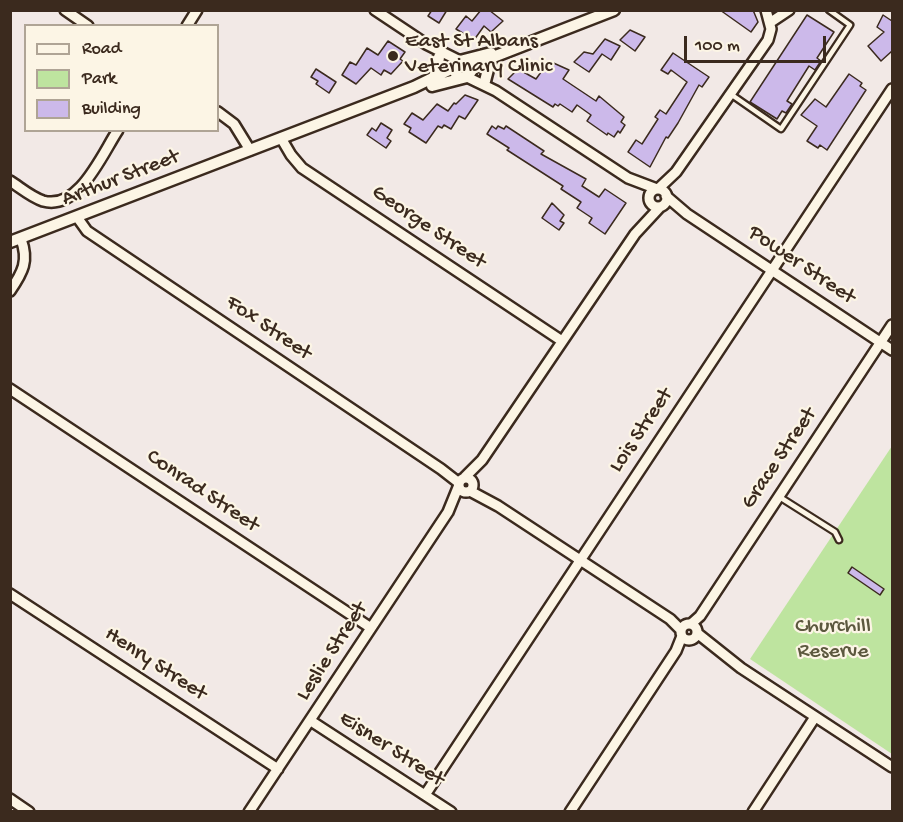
<!DOCTYPE html>
<html>
<head>
<meta charset="utf-8">
<style>
	body { margin:0 }
	#map { position:relative; width:903px; height:822px; overflow:hidden; background:#f2e9e6; font-family:"Gochi Hand",sans-serif }
	canvas { display:block }
	.frame { position:absolute; inset:0; border:12px solid #3b2a1e; pointer-events:none }
	.legend { position:absolute; left:24px; top:24px; width:195px; height:108px; box-sizing:border-box; background:#fcf5e5; border:2px solid #afa495; margin:0; padding:8px 10px; list-style:none; font-size:18px; color:#3b2a1e }
	.legend li { display:flex; align-items:center; gap:12px; height:30px }
	.legend b { width:30px; border:2px solid #afa495 }
	.scale { position:absolute; left:684px; top:36px; width:142px; height:27px; box-sizing:border-box; border:3px solid #3b2a1e; border-top:0; padding-left:8px; font-size:18px; line-height:21px; white-space:nowrap; color:#3b2a1e; -webkit-text-stroke:4px #fcf5e5; paint-order:stroke }
</style>
</head>
<body>
<div id="map">
<canvas width="903" height="822"></canvas>
<div class="frame"></div>
<ul class="legend">
<li><b style="height:8px;background:#fcf5e5"></b>Road</li>
<li><b style="height:16px;background:#bee49f"></b>Park</li>
<li><b style="height:16px;background:#ccb9ea"></b>Building</li>
</ul>
<div class="scale">100 m</div>
</div>
<script>
const g = document.querySelector('canvas').getContext('2d');
g.lineJoin = 'round';
function paint(path, color) {
  g.fillStyle = color;
  g.fill(path, 'evenodd');
}
function stroke(path, color, width, dash) {
  g.strokeStyle = color;
  g.lineWidth = width;
  g.lineCap = dash ? 'butt' : 'round';
  g.setLineDash(dash || []);
  g.stroke(path);
}
function write(font, color, halo, rows, align = 'center') {
  g.font = font + ' "Gochi Hand",sans-serif';
  g.lineWidth = 4.5;
  g.setLineDash([]);
  g.textBaseline = 'middle';
  g.strokeStyle = halo;
  g.fillStyle = color;
  for (const [text, x, y, turn = 0] of rows) {
    g.save();
    g.translate(x, y);
    g.rotate((+turn || 0) * Math.PI / 180);
    g.textAlign = isNaN(turn) ? turn : align;
    if (halo) g.strokeText(text, 0, 0);
    g.fillText(text, 0, 0);
    g.restore();
  }
}
paint(new Path2D(`
	M892 446V754L750 659Z`), '#bee49f');
const building = new Path2D(`
	M432 10H447L439 23 428 16Z
	M481 10H489L503 21 491 32 484 26 474 40 456 29 466 16 472 21Z
	M720 10H753L758 22 751 32Z
	M807 15 834 32 817 58 821 61 815 70 809 66 787 101 792 104 786 113 782 111 777 119 750 102Z
	M883 15 892 21V51L881 61 868 46 884 32 877 27Z
	M630 30 645 37 635 51 620 40Z
	M605 39 620 46 611 60 602 54 589 72 574 62 584 52 593 54Z
	M388 41 405 52 400 59 403 61 391 74 384 70 381 75 371 68 356 84 342 75 350 62 356 65 367 48 378 55Z
	M673 53 709 77 702 87 699 85 678 123 668 138 666 137 650 167 628 152 636 140 642 144 658 119 655 117 660 110 666 114 687 82 671 70 668 74 661 70Z
	M549 61 569 70 563 79 596 101 599 96 624 117 621 122 625 125 620 133 618 131 614 137 608 133 607 135 587 121 591 115 577 105 572 112 560 104 558 106 555 104 553 107 508 79 518 69 536 79Z
	M316 69 336 82 329 93 316 84 318 81 311 77Z
	M849 74 862 83 860 86 866 90 827 150 820 145 818 148 807 141 817 126 801 115 815 99 826 107Z
	M465 95 478 100 465 119 459 116 451 129 444 125 442 128 438 126 426 143 409 132 411 128 404 124 412 113 423 120 437 104 448 111 454 103 456 104Z
	M381 123 392 130 387 138 391 141 386 148 367 135 372 128 376 131Z
	M492 126 496 129 498 126 504 129 506 126 544 151 541 154 586 179 582 186 599 197 605 189 626 203 605 234 589 223 592 218 577 208 581 202 561 189 563 186 507 150 509 148 487 134Z
	M552 203 564 215 560 221 564 223 559 230 542 218Z
	M852 567 884 589 880 595 848 573Z`);
paint(building, '#ccb9ea');
stroke(building, '#3b2a1e', 1.5);
const service = new Path2D(`
	M732 95 781 129 850 25 829 10
	M778 496 835 532 839 540`);
const minor = new Path2D(`
	M65 10 88 26
	M375 10 426 44 458 60
	M771 22 789 10
	M187 26 197 10
	M467 77 496 91 628 178 657 189
	M218 112 234 124 250 150
	M281 138 291 155 302 168 562 341
	M10 181C21 188 31 197 43 201 79 211 102 154 118 130
	M658 189 676 172 768 40 771 29 766 10
	M649 198a9 9 0 1 1 18 0a9 9 0 1 1-18 0Z
	M666 196 687 214 892 350
	M77 217 87 231 441 469 459 483
	M10 291C23 272 29 261 21 239
	M10 389 371 628
	M465 477 482 460 635 234 660 207
	M459 485a7 7 0 1 1 14 0a7 7 0 1 1-14 0Z
	M470 491 498 506 670 619 681 630
	M10 594 278 769
	M681 632a8 8 0 1 1 16 0a8 8 0 1 1-16 0Z
	M691 624 700 616 892 325
	M697 633 741 668 892 767
	M311 721 451 812
	M425 795 892 89
	M10 799 29 812
	M249 812 448 512 459 485
	M570 812 676 651 682 636
	M753 812 815 717`);
const tertiary = new Path2D(`
	M472 69 488 59 614 10
	M460 78 454 71 456 62 491 53
	M432 79 437 72 439 57
	M485 81 491 58
	M432 86 467 77 472 70 470 62
	M10 242 414 87 453 68`);
stroke(service, '#3b2a1e', 9);
stroke(minor, '#3b2a1e', 14);
stroke(tertiary, '#3b2a1e', 15);
stroke(service, '#fcf5e5', 4.5);
stroke(minor, '#fcf5e5', 9);
stroke(tertiary, '#fcf5e5', 10);
for (const [x, y, r, color] of [
	[393,56,6,"#3b2a1e"]
]) {
  const dot = new Path2D();
  dot.arc(x, y, r, 0, 2 * Math.PI);
  g.fillStyle = color;
  g.fill(dot);
  stroke(dot, '#fcf5e5', 2);
}
write('22px', '#3b2a1e', '#fcf5e5', [
	["East St Albans",405,43],
	["Veterinary Clinic",405,68]
], 'left');
write('22px', '#3b2a1e', '#fcf5e5', [
	["Arthur Street",121,179,-21],
	["George Street",428,228,34],
	["Power Street",801,266,34],
	["Fox Street",268,329,34],
	["Lois Street",642,431,-56],
	["Grace Street",780,459,-56],
	["Conrad Street",202,492,34],
	["Leslie Street",333,652,-57],
	["Henry Street",155,665,33],
	["Eisner Street",391,750,33]
]);
write('22px', '#5c583e', '#fcf5e5', [
	["Churchill",833,628],
	["Reserve",833,653]
]);
</script>
</body>
</html>
